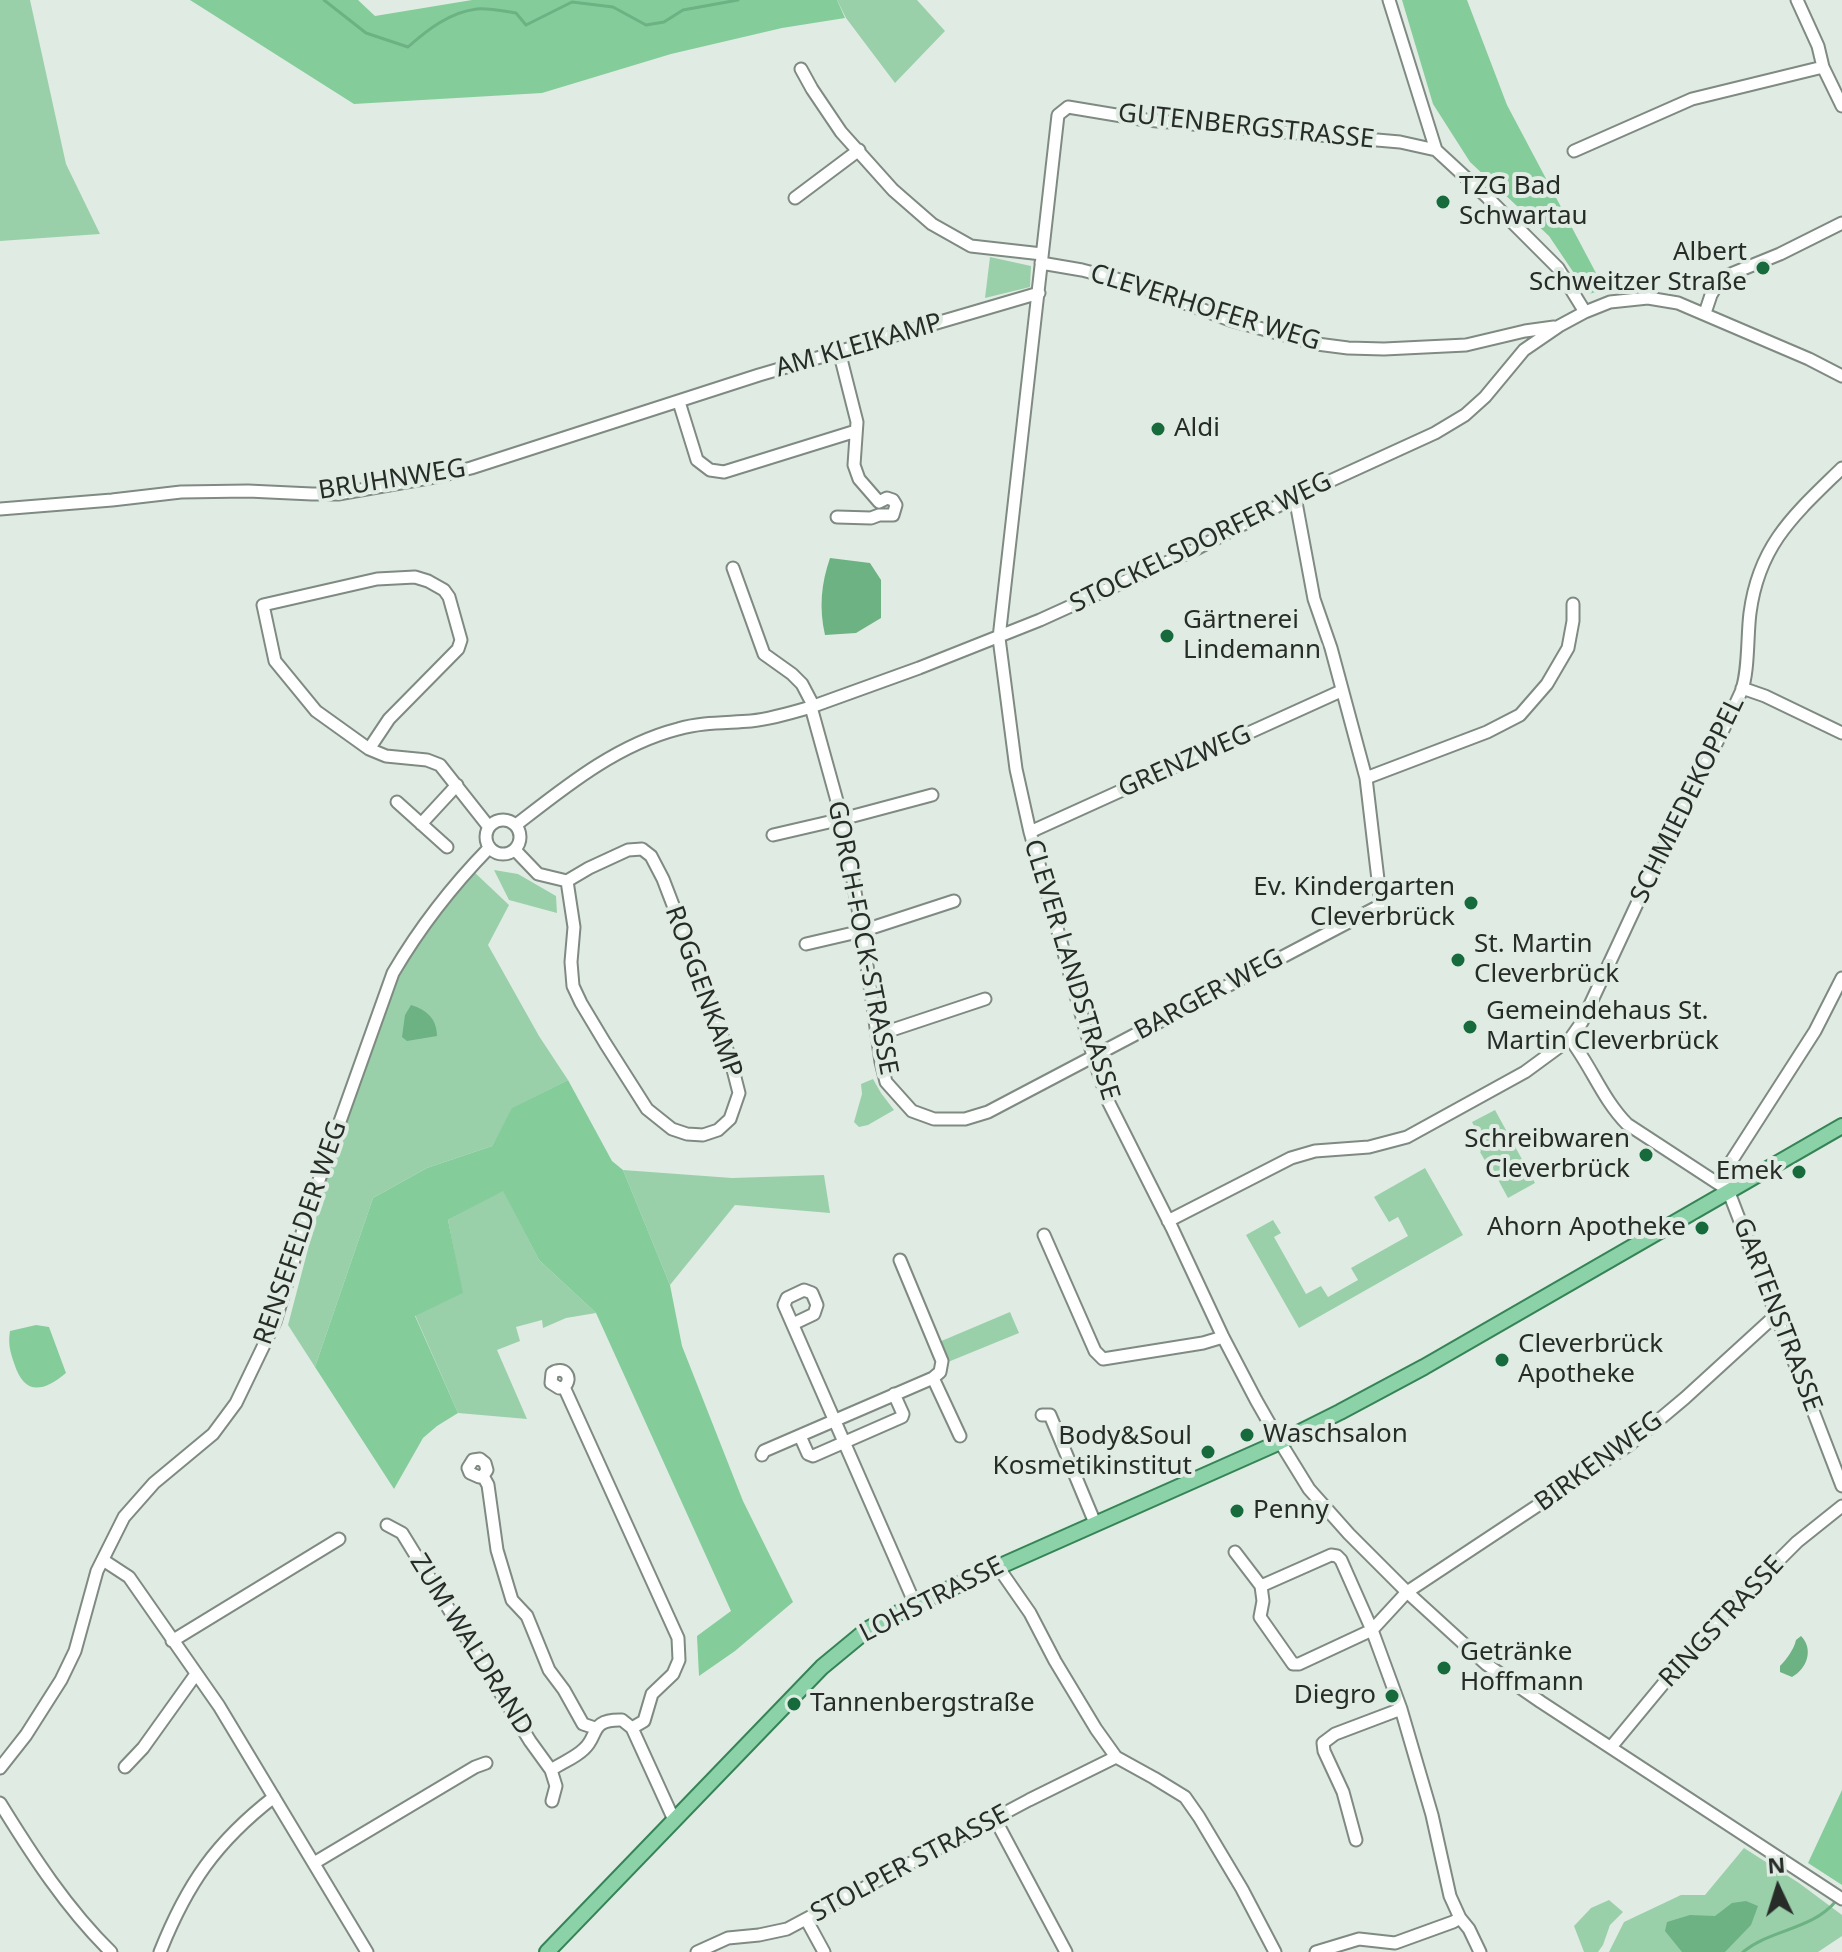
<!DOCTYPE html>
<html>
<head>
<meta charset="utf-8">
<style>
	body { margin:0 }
	#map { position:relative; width:1842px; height:1952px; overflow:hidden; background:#e0ece3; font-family:"Noto Sans",sans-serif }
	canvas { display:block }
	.north { position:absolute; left:1738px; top:1848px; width:80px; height:80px; -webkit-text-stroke:6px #e0ece3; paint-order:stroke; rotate:356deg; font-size:22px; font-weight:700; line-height:32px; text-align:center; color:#282c29 }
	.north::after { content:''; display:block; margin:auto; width:28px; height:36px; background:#282c29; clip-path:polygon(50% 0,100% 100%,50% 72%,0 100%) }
</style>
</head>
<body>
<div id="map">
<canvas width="1842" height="1952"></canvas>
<div class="north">N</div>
</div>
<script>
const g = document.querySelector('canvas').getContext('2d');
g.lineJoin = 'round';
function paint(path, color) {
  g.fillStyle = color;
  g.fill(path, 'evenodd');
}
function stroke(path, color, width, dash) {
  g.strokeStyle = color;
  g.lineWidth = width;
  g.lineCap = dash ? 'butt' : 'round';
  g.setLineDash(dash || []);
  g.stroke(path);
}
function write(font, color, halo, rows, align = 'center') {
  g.font = font + ' "Noto Sans",sans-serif';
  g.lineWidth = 8;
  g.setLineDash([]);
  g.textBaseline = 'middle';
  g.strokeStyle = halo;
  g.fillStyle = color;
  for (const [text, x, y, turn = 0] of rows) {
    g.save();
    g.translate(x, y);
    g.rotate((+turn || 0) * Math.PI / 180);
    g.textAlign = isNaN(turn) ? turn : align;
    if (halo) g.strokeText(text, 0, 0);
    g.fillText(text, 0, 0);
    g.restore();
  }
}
paint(new Path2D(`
	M0 0H30L66 164 100 234 0 241Z
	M837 0H917L945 31 895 83 846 18Z
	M990 257 1031 266 1030 287 985 298Z
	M471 869 509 905 488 945 539 1036 568 1080 513 1108 492 1146 427 1168 373 1198 315 1367 288 1325 358 1059 421 930Z
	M494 870 518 874 556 896 557 913 509 900Z
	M873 1079 881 1093 894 1110 868 1125 859 1127 854 1122 862 1094 861 1084Z
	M1495 1110 1535 1183 1508 1198 1496 1176H1494L1480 1152 1481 1151 1471 1133 1476 1130 1472 1122Z
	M1425 1168 1463 1235 1299 1328 1246 1235 1273 1220 1281 1233 1274 1237 1306 1294 1321 1286 1328 1297 1358 1280 1351 1268 1408 1236 1398 1217 1389 1222 1374 1197Z
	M623 1170 732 1178 824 1175 830 1213 735 1205 670 1285Z
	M503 1190 539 1260 596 1313 566 1318 543 1328 542 1320 516 1327 520 1341 497 1350 527 1419 458 1413 415 1315 462 1293 448 1220Z
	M1010 1312 1019 1333 948 1362 939 1342Z
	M1744 1848 1799 1883 1842 1915V1936L1818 1952H1609L1624 1922 1681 1895H1705Z
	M1609 1900 1623 1912 1610 1925 1603 1945 1598 1952H1584L1574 1926 1591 1908Z`), '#9ad0a9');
paint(new Path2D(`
	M190 0H358L375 16 472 0H837L845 18 782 28 671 54 542 93 354 104Z
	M1402 0H1467L1507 105 1605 290 1588 294 1549 236 1470 162 1433 104Z
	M568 1080 612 1161 623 1170 670 1285 682 1346 743 1501 793 1602 735 1651 699 1676 697 1636 731 1611 596 1313 539 1260 503 1191 448 1220 463 1293 415 1316 458 1413 437 1426 423 1438 394 1489 315 1367 373 1198 427 1168 492 1146 512 1108Z
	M36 1325 49 1327 66 1373C42 1393 24 1395 14 1363 10 1351 8 1344 10 1331Z
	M1842 1790V1885L1808 1863Z`), '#85cc9b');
paint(new Path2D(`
	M830 558 870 563 881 580V618L856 633 825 635C819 608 821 584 830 558Z
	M411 1005C427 1010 437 1019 437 1036L407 1041 402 1037 405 1015Z
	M1801 1636C1814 1649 1807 1669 1792 1677L1780 1672V1666C1787 1659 1794 1649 1796 1640Z
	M1746 1901 1758 1906 1751 1925 1725 1952H1682L1665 1931 1667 1922 1690 1915 1715 1916 1732 1903Z`), '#6cb283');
stroke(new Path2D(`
	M324 0 366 33 408 47C427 30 450 12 477 9 489 8 503 11 516 13L526 25 572 2 613 7 646 25 664 22 683 10 738 0
	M1743 1952C1771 1929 1812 1930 1836 1901`), '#6cb283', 3);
const minor = new Path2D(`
	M1389 0 1436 150 1487 197 1558 268 1585 312
	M1797 0 1818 46 1823 67 1842 106
	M801 69 812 89 841 132 893 190 932 224 971 246 1042 254
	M1436 150 1400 142 1146 120 1068 107 1058 115 999 638 1016 769 1030 832 1093 1056 1108 1101 1172 1228 1223 1337 1256 1400 1280 1442 1309 1489 1349 1534 1407 1592 1486 1664 1541 1702 1842 1899
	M1574 151 1692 99 1823 67
	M795 198 859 150
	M1041 263 1082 270 1128 282 1230 320 1317 344 1348 348 1384 349 1466 345 1525 331 1554 327
	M1705 313 1711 295 1721 278 1780 254 1842 223
	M679 402 697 460 710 470 724 472 856 431
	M0 509 112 500 181 492 248 491 312 494H338L440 476 471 468 759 375 1039 293
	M837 517 871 518 879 515H893L896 505 893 500 887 498 879 502 859 479 854 465 857 422 839 351
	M733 568 764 654 792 674 802 684 813 705
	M1742 688 1765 696 1842 733
	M811 707 842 819 862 931 881 1062 886 1082 912 1111 934 1119H965L988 1112 1381 905 1366 778 1331 648 1314 599 1295 497
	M369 749 389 719 458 649 461 640 449 597 444 590 428 581 415 577 377 579 263 605 275 661 316 711 369 749 386 756 427 760 440 765 489 827
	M1366 778 1487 732 1520 715 1547 684 1568 648 1573 621V604
	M397 802 447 847
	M486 837a17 17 0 1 1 34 0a17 17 0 1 1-34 0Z
	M421 824 457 785
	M516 825C565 787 616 745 678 729 702 722 726 723 751 721 771 719 791 713 811 707L919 668 1040 620 1192 551 1295 497 1435 433 1465 415 1485 397 1524 350 1559 326 1585 312 1610 302 1648 298 1678 303 1809 359 1842 376
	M1030 832 1341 691
	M773 835 842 819 932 795
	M515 850 538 874 567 881 574 927 571 962 573 986 581 1003 605 1043 647 1109 672 1129 687 1134 703 1135 718 1130 730 1119 739 1093 730 1058 706 991 663 879 651 856 642 849 628 850 589 868 567 881
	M806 944 862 931 954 901
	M1842 978 1815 1031 1725 1171 1728 1190 1842 1486
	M877 1035 985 999
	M1570 1039C1591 1066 1603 1100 1627 1124L1728 1190
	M1168 1221 1291 1158 1315 1151 1369 1147 1407 1137 1525 1072 1570 1039 1582 1022C1609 965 1635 907 1662 850 1688 798 1717 745 1741 692 1749 673 1747 635 1750 613 1759 544 1795 514 1842 468
	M1044 1235 1095 1351 1103 1359 1203 1343 1223 1337
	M793 1324 814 1314 817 1305 812 1293 804 1290 787 1298 784 1305 915 1604
	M933 1378 960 1436
	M564 1387 559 1388 551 1383 552 1373C564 1365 574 1378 564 1387L678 1638 679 1660 673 1674 652 1694 644 1721 632 1728
	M1042 1415H1050L1095 1523
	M800 1436 808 1454 813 1456 902 1417 903 1414 894 1394
	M762 1455 764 1451 933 1378 940 1372 942 1361 900 1260
	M483 1476 479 1477 470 1473 468 1468 473 1460 480 1459 485 1463 487 1470 483 1476 488 1485 497 1550 512 1600 527 1616 549 1670 564 1690 583 1724 595 1728
	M387 1525 402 1533 530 1741 551 1770
	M1235 1552 1261 1586 1331 1555 1337 1556 1341 1560 1372 1630 1299 1664H1293L1260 1617 1263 1601 1261 1586
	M103 1560 129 1577 219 1706 367 1952
	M998 1567 1030 1613 1055 1661 1096 1729 1116 1757 1154 1778 1185 1797 1199 1817 1242 1889 1275 1952
	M172 1641 339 1539
	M1611 1747 1702 1637 1797 1542 1842 1506
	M125 1767 143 1748 196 1674
	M0 1768 26 1735 61 1680 75 1651 97 1571 124 1517 154 1483 213 1434 236 1403 275 1322 313 1197 393 973C420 927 451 887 489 848
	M552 1801 556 1786 551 1770C561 1763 575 1758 584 1749 599 1736 589 1719 622 1720L632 1728 674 1820
	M0 1803C32 1855 67 1909 111 1952
	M995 1819 1066 1952
	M1356 1840 1343 1792 1324 1751 1323 1743 1335 1734 1401 1709
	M314 1863 475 1767 486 1763
	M806 1919 824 1952
	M160 1952C187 1884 216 1842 274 1797
	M697 1952 728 1938 759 1935 787 1929 1029 1800 1116 1757
	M1316 1952 1359 1939 1395 1943 1453 1922 1460 1918
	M1480 1952 1469 1929 1460 1918 1450 1896 1432 1815 1401 1709 1372 1630 1407 1592 1629 1445 1685 1398 1777 1314`);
const major = new Path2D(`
	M547 1952 822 1667 868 1629 915 1604 1280 1442 1340 1412 1424 1367 1842 1126`);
stroke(minor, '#7f8a82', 15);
stroke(major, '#368456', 18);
stroke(minor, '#fff', 11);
stroke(major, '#8bd2a8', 14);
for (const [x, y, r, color] of [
	[1443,202,8,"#176a3c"],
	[1763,268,8,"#176a3c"],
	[1158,429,8,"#176a3c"],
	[1167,636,8,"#176a3c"],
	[1471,903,8,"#176a3c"],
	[1458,960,8,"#176a3c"],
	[1470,1027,8,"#176a3c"],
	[1646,1155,8,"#176a3c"],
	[1799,1172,8,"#176a3c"],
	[1702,1228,8,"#176a3c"],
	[1502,1360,8,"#176a3c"],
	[1247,1435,8,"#176a3c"],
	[1208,1452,8,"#176a3c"],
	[1237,1511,8,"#176a3c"],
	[1444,1668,8,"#176a3c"],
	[1392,1696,8,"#176a3c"],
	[794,1704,8,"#176a3c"]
]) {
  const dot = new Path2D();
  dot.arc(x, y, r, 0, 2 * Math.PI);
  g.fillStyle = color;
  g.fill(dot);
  stroke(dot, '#e0ece3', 3);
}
write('26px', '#282c29', '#e0ece3', [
	["GUTENBERGSTRASSE",1246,127,6],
	["CLEVERHOFER WEG",1205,308,17],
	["AM KLEIKAMP",859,346,-16],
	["BRUHNWEG",392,480,-9],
	["STOCKELSDORFER WEG",1201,543,-26],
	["GRENZWEG",1185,762,-24],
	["SCHMIEDEKOPPEL",1688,800,-64],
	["GORCH-FOCK-STRASSE",862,938,79],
	["CLEVER LANDSTRASSE",1071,970,73],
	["ROGGENKAMP",703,992,70],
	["BARGER WEG",1209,995,-28],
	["RENSEFELDER WEG",301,1233,-71],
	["GARTENSTRASSE",1777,1315,69],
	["BIRKENWEG",1599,1462,-36],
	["LOHSTRASSE",932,1600,-27],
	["RINGSTRASSE",1722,1622,-47],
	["ZUM WALDRAND",471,1645,58],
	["STOLPER STRASSE",910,1864,-28]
]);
write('26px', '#282c29', '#e0ece3', [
	["TZG Bad",1459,187],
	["Schwartau",1459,217],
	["Albert",1747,253,"right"],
	["Schweitzer Straße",1747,283,"right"],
	["Aldi",1174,429],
	["Gärtnerei",1183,621],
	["Lindemann",1183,651],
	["Ev. Kindergarten",1455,888,"right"],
	["Cleverbrück",1455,918,"right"],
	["St. Martin",1474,945],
	["Cleverbrück",1474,975],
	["Gemeindehaus St.",1486,1012],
	["Martin Cleverbrück",1486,1042],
	["Schreibwaren",1630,1140,"right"],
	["Cleverbrück",1630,1170,"right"],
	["Emek",1783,1172,"right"],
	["Ahorn Apotheke",1686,1228,"right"],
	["Cleverbrück",1518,1345],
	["Apotheke",1518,1375],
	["Waschsalon",1263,1435],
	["Body&Soul",1192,1437,"right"],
	["Kosmetikinstitut",1192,1467,"right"],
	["Penny",1253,1511],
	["Getränke",1460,1653],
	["Hoffmann",1460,1683],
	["Diegro",1376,1696,"right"],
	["Tannenbergstraße",810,1704]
], 'left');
</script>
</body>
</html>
